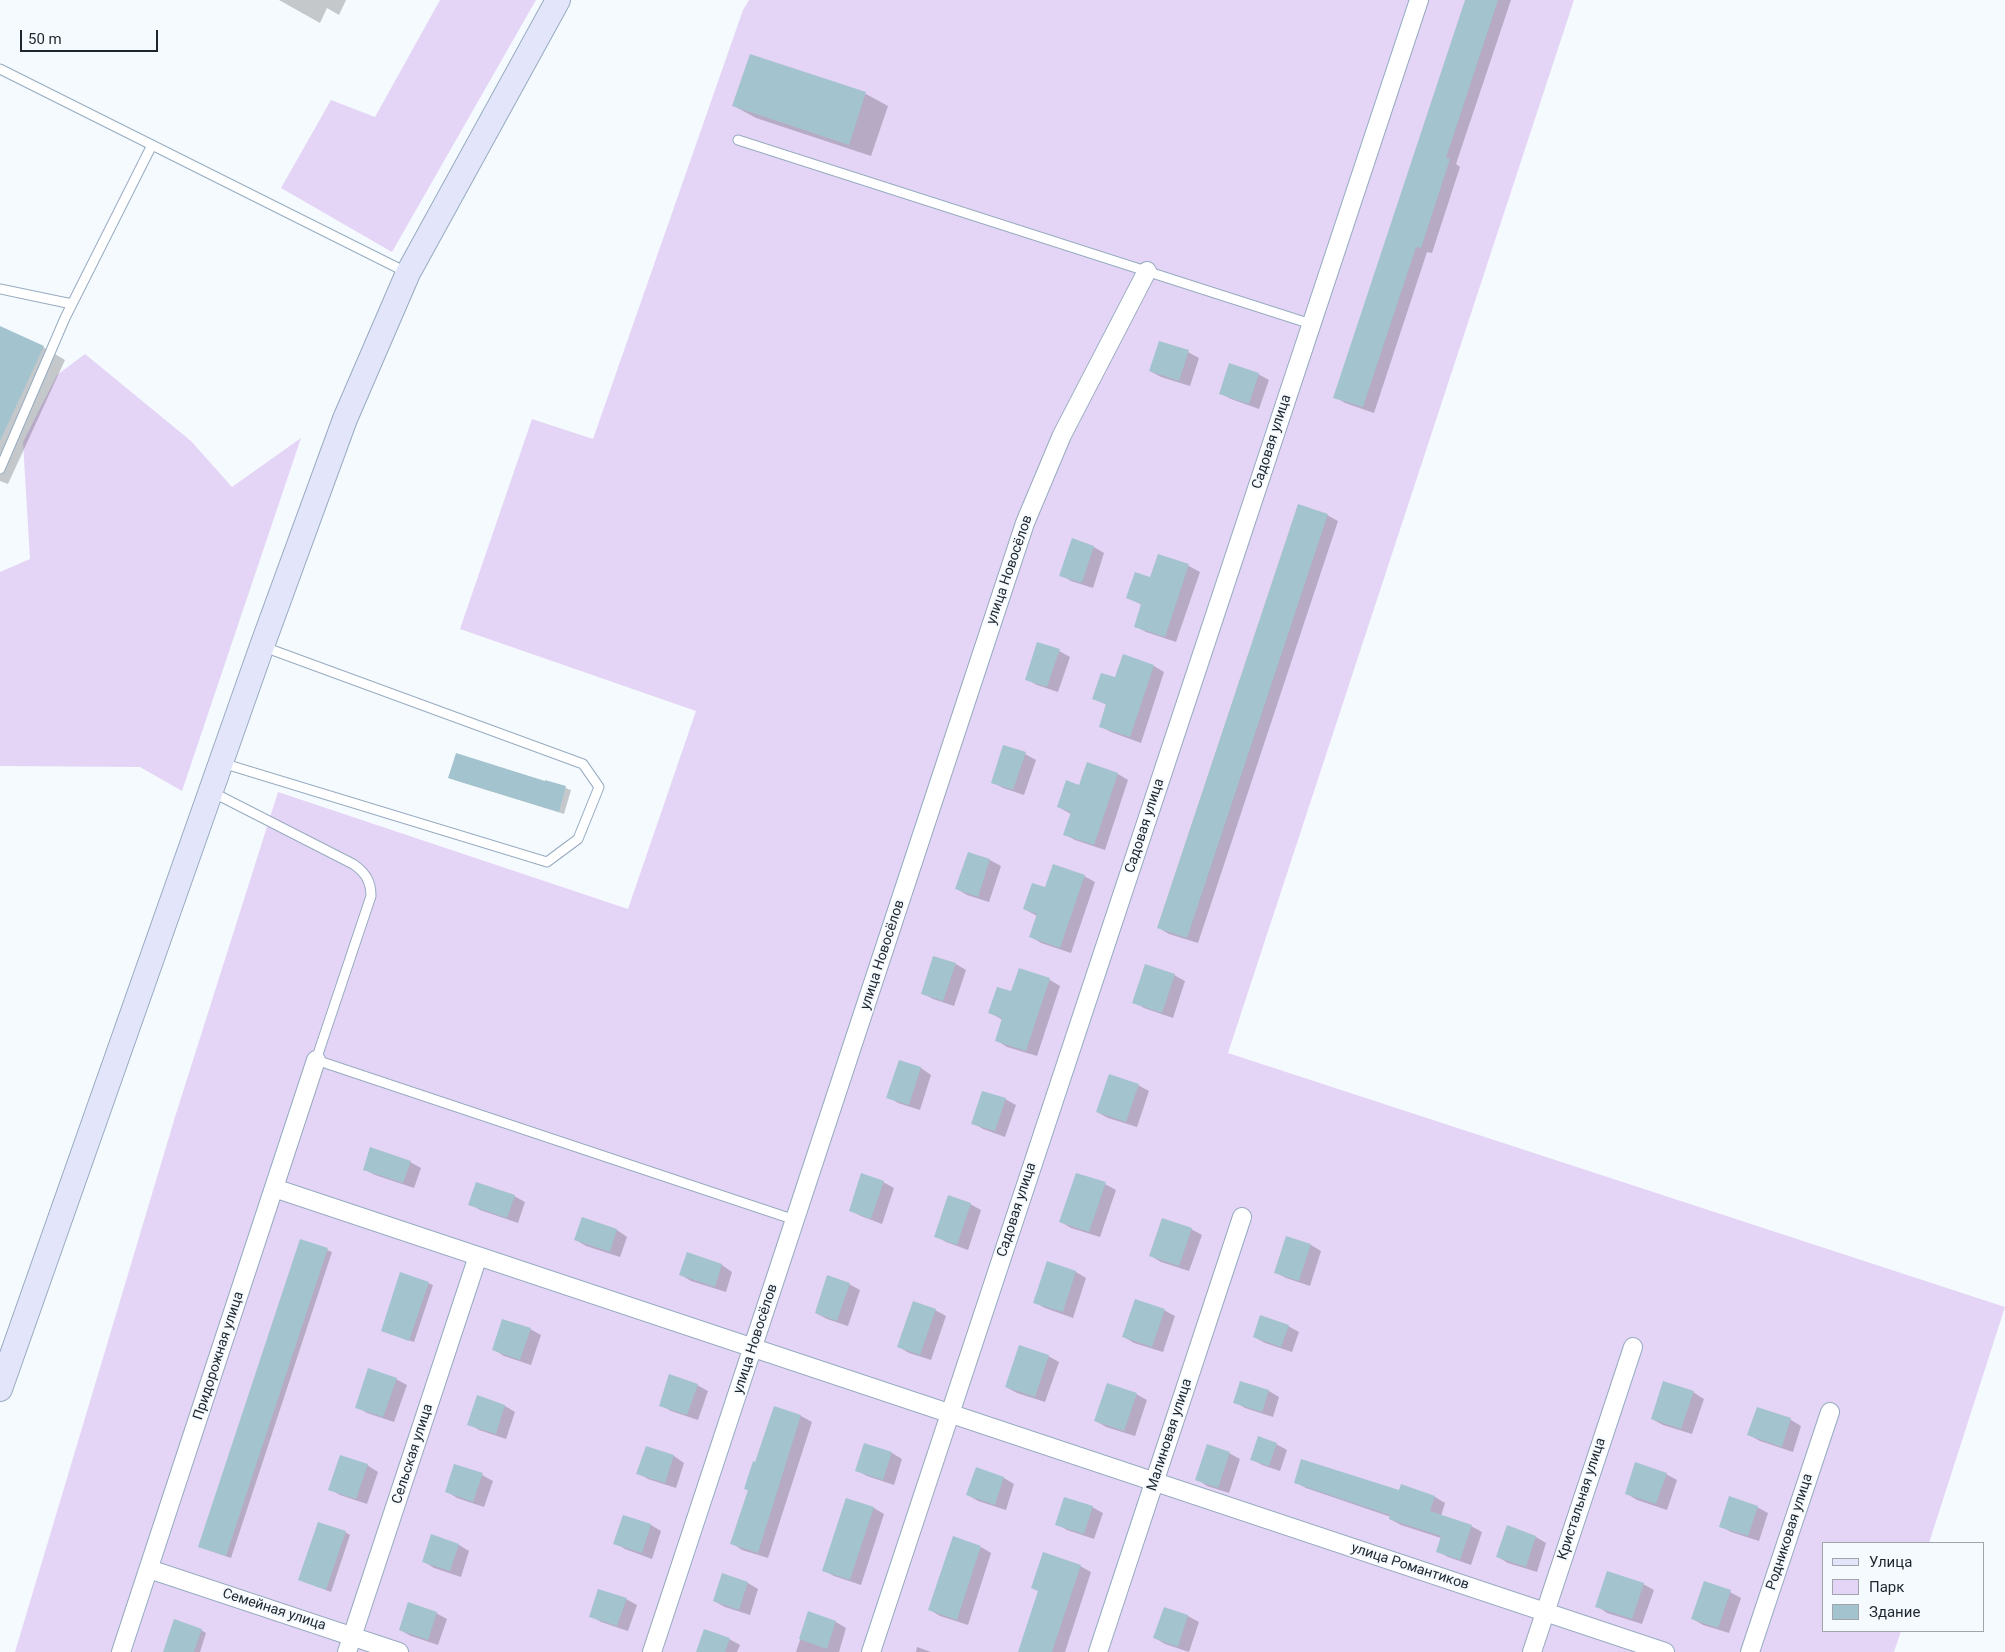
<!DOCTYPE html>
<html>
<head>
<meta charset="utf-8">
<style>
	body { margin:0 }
	#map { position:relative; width:2005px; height:1652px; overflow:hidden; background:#f5fafe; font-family:Roboto,sans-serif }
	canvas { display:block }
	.legend { position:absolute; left:1822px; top:1542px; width:162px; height:90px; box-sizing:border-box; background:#f5fafe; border:1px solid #9fa5ab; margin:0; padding:6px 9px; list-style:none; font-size:15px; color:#1e262f }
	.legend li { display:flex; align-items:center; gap:10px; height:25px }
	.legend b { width:25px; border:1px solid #9fa5ab }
	.scale { position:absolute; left:20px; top:30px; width:138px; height:22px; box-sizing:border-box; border:2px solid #1e262f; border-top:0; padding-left:6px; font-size:15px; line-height:18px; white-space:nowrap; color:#1e262f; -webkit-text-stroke:4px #f5fafe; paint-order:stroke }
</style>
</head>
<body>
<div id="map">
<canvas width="2005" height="1652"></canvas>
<ul class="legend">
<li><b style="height:6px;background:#e3e6fa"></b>Улица</li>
<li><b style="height:14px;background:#e4d5f7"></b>Парк</li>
<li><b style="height:14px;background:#a3c3ce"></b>Здание</li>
</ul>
<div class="scale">50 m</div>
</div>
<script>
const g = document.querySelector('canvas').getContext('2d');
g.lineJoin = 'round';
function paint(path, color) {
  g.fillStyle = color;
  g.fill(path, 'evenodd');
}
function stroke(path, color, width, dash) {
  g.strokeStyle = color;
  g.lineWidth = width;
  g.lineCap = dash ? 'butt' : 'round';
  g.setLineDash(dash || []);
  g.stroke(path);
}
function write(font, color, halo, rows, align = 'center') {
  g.font = font + ' Roboto,sans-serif';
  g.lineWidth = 4;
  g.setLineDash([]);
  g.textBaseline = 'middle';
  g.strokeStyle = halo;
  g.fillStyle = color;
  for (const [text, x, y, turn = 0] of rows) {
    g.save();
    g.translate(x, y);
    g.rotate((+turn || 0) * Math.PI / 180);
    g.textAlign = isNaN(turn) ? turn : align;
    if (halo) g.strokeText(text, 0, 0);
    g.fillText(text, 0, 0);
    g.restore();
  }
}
paint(new Path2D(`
	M440 0H536L392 252 281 188 331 100 375 117Z
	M749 0H1574L1228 1053 2005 1307 1929 1543H1824V1631H1901L1894 1652H15L175 1117 278 792 628 909 696 711 460 629 532 419 593 439 743 10Z
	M85 354 191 441 232 487 301 438 182 791 140 767 0 766V572L30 559 23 442 57 375Z`), '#e4d5f7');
paint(new Path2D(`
	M279 0H346L339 15 327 8 320 23Z
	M1466 0H1511L1456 164 1460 167 1432 253 1427 252 1374 413 1345 403 1335 397Z
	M751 55 866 94 888 106 871 156 756 118 734 106Z
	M0 327 43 347 65 360 8 484 0 481Z
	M1188 352 1199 358 1190 386 1161 377 1150 371Z
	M1258 374 1269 380 1259 409 1231 399 1220 393Z
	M1327 515 1338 521 1198 943 1169 934 1159 928Z
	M1073 540 1094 547 1104 553 1093 588 1071 581 1061 575Z
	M1159 555 1189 566 1200 572 1176 642 1146 632 1135 626 1142 605 1128 598 1151 578Z
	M1059 651 1070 657 1058 692 1037 685 1026 679Z
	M1124 656 1154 666 1164 672 1141 743 1111 732 1100 726 1107 705 1094 699 1116 679Z
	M1025 754 1036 760 1024 795 1003 788 992 782Z
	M1088 764 1118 774 1128 780 1105 850 1075 840 1064 834 1071 814 1058 807 1080 787Z
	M454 780 545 783 546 781 571 790 564 814Z
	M969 853 990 860 1001 866 989 902 967 895 957 889Z
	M1084 876 1095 882 1071 953 1041 943 1030 936 1037 916 1024 909 1046 889Z
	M956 964 966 970 954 1006 933 999 922 993Z
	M1019 970 1050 980 1060 986 1037 1056 1007 1047 996 1040 1003 1020 990 1013 1012 993Z
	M1174 975 1185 981 1173 1018 1144 1008 1134 1002Z
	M899 1061 921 1068 931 1075 920 1110 898 1103 888 1097Z
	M1138 1085 1149 1091 1137 1127 1108 1118 1097 1112Z
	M1005 1099 1016 1105 1005 1137 983 1129 973 1123Z
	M410 1162 421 1168 414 1188 375 1175 364 1169Z
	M883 1182 894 1188 882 1224 861 1216 850 1210Z
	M1105 1184 1116 1190 1100 1237 1071 1228 1061 1222Z
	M514 1196 525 1202 518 1223 480 1210 470 1204Z
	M970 1204 981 1210 968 1250 946 1242 936 1236Z
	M1191 1229 1202 1235 1189 1271 1161 1262 1151 1256Z
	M617 1230 627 1237 620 1257 586 1246 576 1240Z
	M301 1240 332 1252 231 1558 199 1547Z
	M1311 1245 1321 1251 1310 1286 1286 1278 1275 1272Z
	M688 1254 722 1265 732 1272 726 1292 691 1281 681 1275Z
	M1047 1262 1076 1272 1086 1278 1073 1318 1045 1308 1034 1302Z
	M428 1283 433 1285 414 1342 382 1331Z
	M849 1284 860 1290 848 1326 827 1319 816 1313Z
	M935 1310 946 1316 931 1360 909 1353 899 1347Z
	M1164 1310 1175 1316 1163 1352 1134 1343 1124 1337Z
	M1288 1326 1299 1332 1292 1352 1265 1343 1254 1337Z
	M530 1329 541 1335 531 1365 504 1356 493 1349Z
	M1048 1356 1059 1362 1045 1402 1017 1393 1006 1387Z
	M396 1379 407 1385 394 1422 367 1413 357 1407Z
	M1241 1382 1269 1391 1279 1397 1273 1417 1245 1408 1235 1402Z
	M697 1385 708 1391 698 1420 671 1411 660 1405Z
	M1693 1392 1704 1399 1692 1434 1663 1425 1652 1419Z
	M1136 1394 1147 1400 1135 1436 1106 1427 1096 1421Z
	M478 1397 505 1406 515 1412 506 1439 479 1430 469 1424Z
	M775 1407 801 1416 812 1422 768 1558 742 1550 732 1543 749 1491 746 1489 756 1464Z
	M1758 1408 1791 1420 1801 1426 1793 1452 1760 1441 1749 1435Z
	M865 1444 892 1453 902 1459 894 1485 867 1476 856 1470Z
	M1276 1444 1287 1450 1280 1471 1262 1465 1252 1459Z
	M647 1447 674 1456 684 1463 676 1488 648 1479 638 1473Z
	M1229 1453 1240 1459 1229 1493 1207 1486 1197 1479Z
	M367 1465 378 1472 367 1504 340 1495 330 1489Z
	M1666 1474 1677 1480 1667 1510 1637 1500 1626 1493Z
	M482 1475 493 1481 484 1507 457 1498 446 1491Z
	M1004 1478 1014 1484 1006 1510 978 1501 968 1495Z
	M1295 1482 1400 1491 1435 1497 1445 1503 1441 1516 1471 1526 1482 1532 1471 1565 1448 1557 1437 1551 1441 1538 1401 1525 1390 1519 1391 1517 1306 1488Z
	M846 1499 874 1508 884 1514 861 1585 834 1576 823 1570Z
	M1092 1507 1103 1513 1094 1539 1067 1530 1057 1524Z
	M1757 1507 1768 1513 1759 1541 1731 1532 1720 1526Z
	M624 1516 651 1525 661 1531 652 1559 625 1549 615 1543Z
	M345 1532 350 1535 331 1592 300 1580Z
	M432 1536 459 1545 469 1551 461 1577 434 1568 423 1561Z
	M1536 1537 1546 1543 1537 1572 1508 1563 1498 1557Z
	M981 1547 991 1553 968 1625 940 1616 930 1610Z
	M1080 1566 1091 1572 1065 1652H1020Z
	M723 1575 748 1583 758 1589 750 1615 725 1607 714 1601Z
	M1643 1584 1654 1590 1642 1624 1607 1613 1597 1606Z
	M1730 1592 1741 1598 1729 1633 1703 1625 1693 1619Z
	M626 1599 637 1605 628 1631 601 1622 591 1616Z
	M1165 1608 1188 1616 1199 1622 1189 1652 1165 1644 1155 1638Z
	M436 1613 447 1619 438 1645 411 1636 400 1630Z
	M809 1613 836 1622 846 1628 839 1652H796Z
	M201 1630 206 1633 200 1652H164Z
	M729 1639 740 1645 737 1652H697Z
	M917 1647 931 1652H916Z`), '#0003');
paint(new Path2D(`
	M1465 0H1498L1446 158 1450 159 1421 248 1416 247 1363 407 1333 398Z
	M750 54 866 92 849 145 732 106Z
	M0 326 44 346 0 441Z
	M1159 341 1189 350 1179 381 1149 371Z
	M1229 363 1259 373 1249 404 1219 394Z
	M1298 504 1328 514 1187 938 1157 928Z
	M1072 538 1094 546 1082 583 1059 576Z
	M1158 554 1189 564 1165 637 1134 627 1141 604 1126 598 1135 572 1150 577Z
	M1037 642 1060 649 1047 687 1025 680Z
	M1123 654 1154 665 1130 737 1099 727 1106 704 1092 699 1101 673 1115 677Z
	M1003 745 1026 752 1013 790 991 783Z
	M456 753 545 781V780L566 786 559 812 448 778Z
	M1087 762 1118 773 1094 845 1063 835 1071 812 1057 807 1066 780 1079 785Z
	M968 852 990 859 978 897 955 889Z
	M1053 864 1085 875 1060 948 1029 937 1037 914 1023 909 1032 883 1045 887Z
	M933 956 956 963 943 1001 921 994Z
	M1145 964 1175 974 1162 1013 1132 1003Z
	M1019 968 1050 978 1026 1051 995 1041 1002 1018 988 1013 997 987 1011 991Z
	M899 1060 921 1067 909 1105 886 1098Z
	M1109 1074 1139 1084 1126 1122 1096 1112Z
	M982 1091 1006 1098 995 1131 971 1124Z
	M370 1147 411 1161 403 1183 363 1170Z
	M861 1173 884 1181 871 1219 849 1211Z
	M1076 1173 1106 1182 1089 1232 1059 1222Z
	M476 1182 515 1195 507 1218 468 1205Z
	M948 1195 971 1203 957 1245 934 1237Z
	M582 1217 617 1229 610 1252 574 1240Z
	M1162 1218 1192 1228 1179 1266 1149 1256Z
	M1286 1236 1311 1244 1299 1281 1274 1273Z
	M300 1239 328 1248 226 1556 198 1547Z
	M687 1252 722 1264 715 1287 679 1275Z
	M1047 1261 1076 1271 1063 1312 1033 1303Z
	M400 1272 429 1282 409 1341 381 1331Z
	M827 1275 850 1283 837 1321 815 1313Z
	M1135 1299 1165 1309 1152 1347 1122 1337Z
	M913 1301 936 1309 920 1355 897 1347Z
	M1260 1315 1289 1325 1281 1347 1253 1337Z
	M502 1319 531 1328 520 1360 492 1350Z
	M1019 1345 1049 1355 1035 1397 1005 1387Z
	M368 1368 397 1378 383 1417 355 1408Z
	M669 1374 698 1384 687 1415 659 1406Z
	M1240 1381 1269 1390 1262 1412 1233 1403Z
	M1663 1381 1694 1391 1681 1429 1651 1419Z
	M1107 1383 1137 1393 1124 1431 1094 1421Z
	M477 1395 505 1405 496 1434 467 1425Z
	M774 1406 801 1415 758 1553 730 1544 748 1490 744 1489 753 1461 755 1462Z
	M1757 1407 1791 1418 1782 1447 1747 1435Z
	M1258 1436 1277 1443 1269 1466 1250 1460Z
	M864 1443 892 1452 883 1480 855 1471Z
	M1207 1444 1230 1452 1218 1488 1195 1480Z
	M646 1446 674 1455 665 1483 636 1474Z
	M340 1455 368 1464 356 1499 328 1490Z
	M1301 1459 1399 1490 1401 1484 1435 1496 1430 1511 1472 1525 1460 1560 1436 1552 1441 1536 1389 1519 1390 1515 1294 1483Z
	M1635 1462 1667 1473 1656 1504 1625 1494Z
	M454 1464 483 1473 473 1502 445 1492Z
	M976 1467 1004 1477 995 1505 966 1495Z
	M1729 1496 1758 1506 1748 1536 1719 1527Z
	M1064 1497 1093 1506 1084 1534 1055 1525Z
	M846 1498 874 1507 850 1580 822 1571Z
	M623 1515 651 1524 642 1553 613 1544Z
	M318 1522 346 1531 326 1590 298 1580Z
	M1507 1525 1536 1536 1526 1567 1496 1557Z
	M431 1534 459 1544 450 1571 422 1562Z
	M953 1536 981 1546 957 1620 928 1610Z
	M1043 1552 1081 1565 1052 1652H1018L1038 1591 1031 1588Z
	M1607 1571 1644 1583 1632 1619 1595 1607Z
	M722 1573 748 1582 739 1610 713 1601Z
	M1704 1581 1731 1590 1718 1628 1691 1619Z
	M598 1589 627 1598 617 1626 589 1617Z
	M408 1602 437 1612 428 1640 399 1630Z
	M1164 1607 1188 1615 1178 1647 1153 1638Z
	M808 1611 836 1621 827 1649 799 1639Z
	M174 1619 202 1629 194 1652H163Z
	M704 1629 730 1638 725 1652H696Z`), '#a3c3ce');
const lane = new Path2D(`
	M0 69 408 273
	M738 140 1311 324
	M0 289 72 304
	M0 469 65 318 152 145
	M222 763 547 862 578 839 599 787 583 764 264 647
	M212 792 353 864C365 872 371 881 371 896L316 1060 795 1220`);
const street = new Path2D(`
	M274 1188 1665 1652
	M149 1569 399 1652
	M121 1652 316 1060
	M347 1652 478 1256
	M652 1652 1025 523 1062 435 1147 271
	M871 1652 1419 0
	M1098 1652 1242 1217
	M1532 1652 1633 1347
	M1750 1652 1830 1412`);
const secondary = new Path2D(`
	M0 1389 262 646 345 419 408 273 558 0`);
stroke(lane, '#97abc0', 11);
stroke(street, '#97abc0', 20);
stroke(secondary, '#97abc0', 26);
stroke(lane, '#fff', 9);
stroke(street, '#fff', 18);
stroke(secondary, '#e3e6fa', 24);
write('14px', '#1e262f', '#f5fafe', [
	["Садовая улица",1272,442,-72],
	["улица Новосёлов",1010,570,-71],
	["Садовая улица",1145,826,-72],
	["улица Новосёлов",883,955,-72],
	["Садовая улица",1017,1210,-72],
	["улица Новосёлов",756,1339,-72],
	["Придорожная улица",219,1356,-72],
	["Малиновая улица",1170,1435,-72],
	["Сельская улица",413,1454,-72],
	["Кристальная улица",1582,1499,-72],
	["Родниковая улица",1790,1532,-72],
	["улица Романтиков",1410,1567,18],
	["Семейная улица",274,1610,18]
]);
</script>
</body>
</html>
